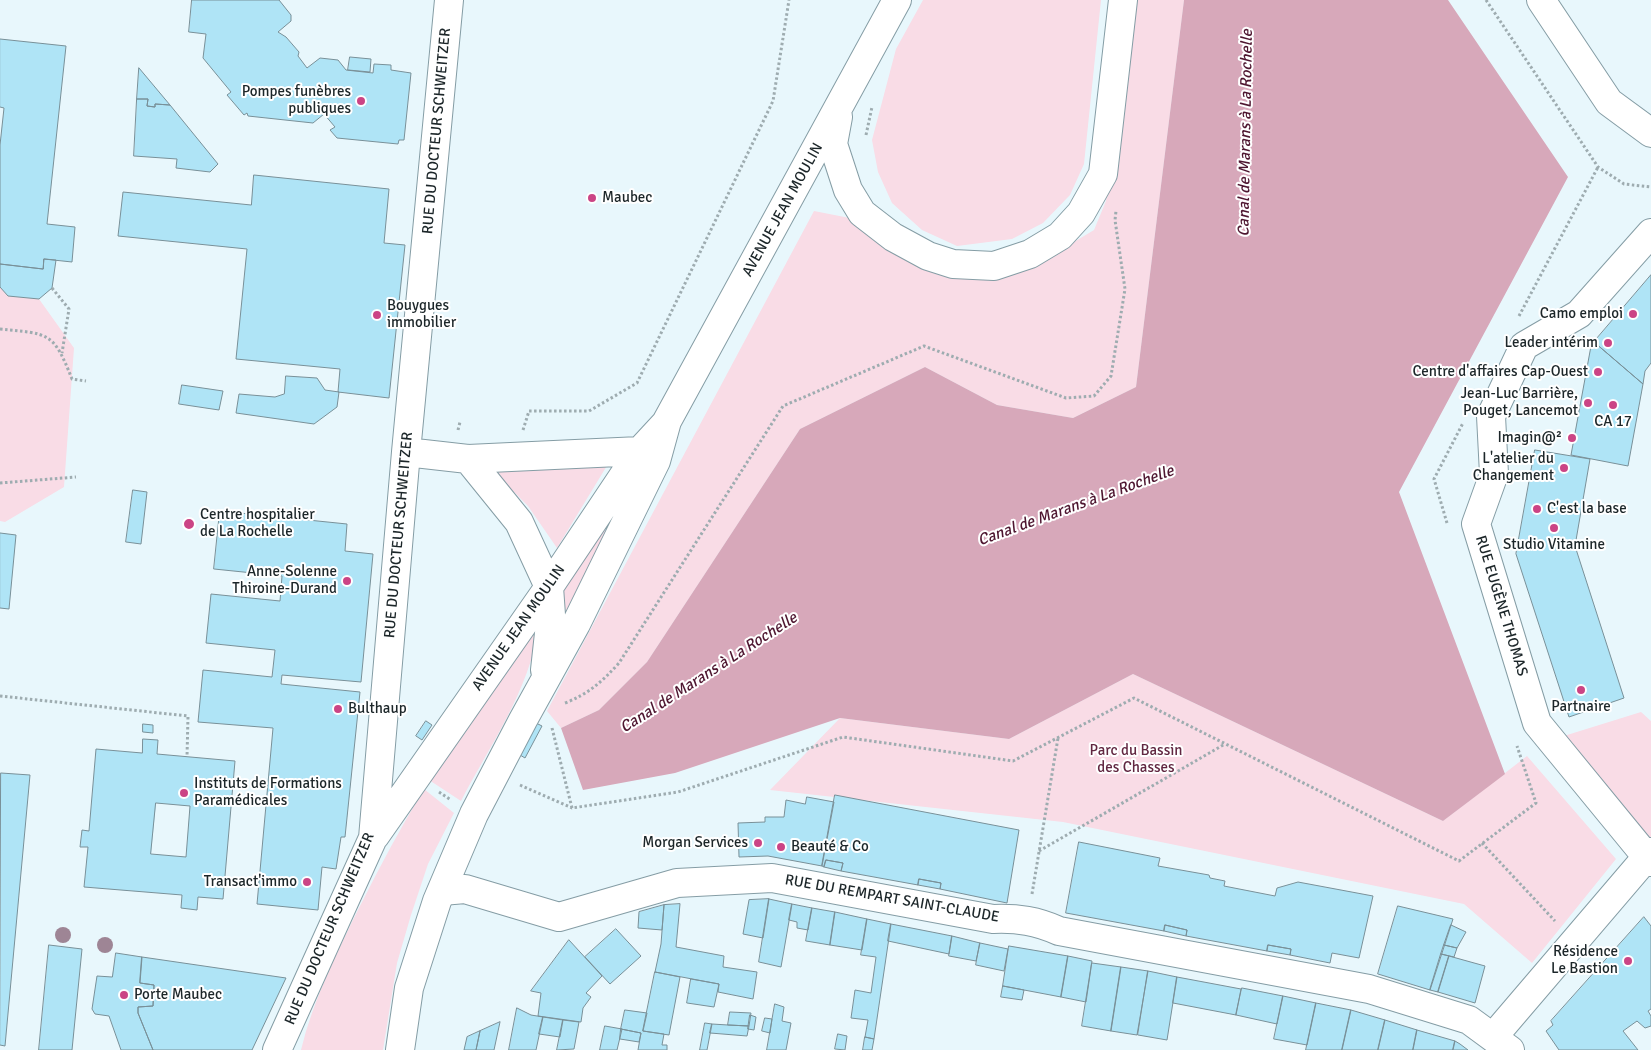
<!DOCTYPE html>
<html>
<head>
<meta charset="utf-8">
<style>
	body { margin:0 }
	canvas { display:block; background:#e8f7fc }
</style>
</head>
<body>
<canvas width="1651" height="1050"></canvas>
<script>
const g = document.querySelector('canvas').getContext('2d');
g.lineJoin = 'round';
function paint(path, color) {
  g.fillStyle = color;
  g.fill(path, 'evenodd');
}
function stroke(path, color, width, dash) {
  g.strokeStyle = color;
  g.lineWidth = width;
  g.lineCap = dash ? 'butt' : 'round';
  g.setLineDash(dash || []);
  g.stroke(path);
}
function write(font, color, halo, rows, align = 'center') {
  g.font = font + ' Signika,sans-serif';
  g.lineWidth = 4;
  g.setLineDash([]);
  g.textBaseline = 'middle';
  g.strokeStyle = halo;
  g.fillStyle = color;
  for (const [text, x, y, turn = 0] of rows) {
    g.save();
    g.translate(x, y);
    g.rotate((+turn || 0) * Math.PI / 180);
    g.textAlign = isNaN(turn) ? turn : align;
    if (halo) g.strokeText(text, 0, 0);
    g.fillText(text, 0, 0);
    g.restore();
  }
}
paint(new Path2D(`
	M923 0H1101L1084 164 1070 195 1043 223 1012 239 957 246 922 230 892 203 878 172 872 140 896 49Z
	M1132 0H1184L1136 387 1073 418 997 405 925 367 800 429 647 662 599 710 561 728 547 711 814 211 865 221 938 269 1064 248 1094 230 1106 201Z
	M0 287 9 296 39 299 74 348 64 487 5 522 0 521Z
	M608 464 557 548 528 506 494 472 501 466Z
	M599 528 606 530 566 613 561 584Z
	M533 627 538 629C530 689 489 747 461 801L429 780Z
	M1133 674 1443 821 1527 756 1616 859 1532 963 1464 904 1063 822 770 790 840 718 1009 739Z
	M1641 712 1651 721V852L1551 740Z
	M424 789 454 813 428 864 411 915 397 963 383 1050H301C313 1000 337 952 360 906 380 866 401 827 424 789Z`), '#f9dce6');
paint(new Path2D(`
	M1184 0H1448L1568 177 1399 492 1505 774 1443 821 1133 674 1009 739 840 718 675 773 583 790 561 728 599 710 647 662 800 429 925 367 997 405 1073 418 1136 387Z`), '#d7a8ba');
const building = new Path2D(`
	M192 0H279L291 15V21L278 32 286 37 299 52 298 56 307 68 320 58 338 60 346 70 373 73 374 64 391 65V70L411 73 404 140H399L398 144 337 138 330 130 335 127 324 114 313 123 248 116 247 113 244 115 227 95 231 92 203 58 206 34 189 32Z
	M0 39 66 46 47 224 75 227 72 262 44 259 43 269 0 264V145L4 108 0 107Z
	M350 57 371 59 370 72 348 70Z
	M139 68 170 105 155 104V107L147 106 148 99H137Z
	M137 99H148L147 106 155 107V104L170 105 218 164 210 172 176 168 177 159 134 156Z
	M254 175 389 189 384 243 405 245 389 398 338 392 340 369 236 359 247 249 118 236 123 192 251 205Z
	M44 259 56 260 52 288 39 299 8 296 0 287V264L43 269Z
	M1651 275V363L1645 371 1643 384 1594 342Z
	M1594 342 1643 384 1628 466 1571 455 1591 346Z
	M286 376 317 378 325 390 339 392 337 407 314 424 236 413 239 394 275 397 284 394Z
	M182 385 223 391 219 410 179 404Z
	M1535 450 1590 459 1575 546 1624 698 1569 717 1516 554Z
	M133 490 147 492 141 544 126 542Z
	M220 511 347 524 345 551 373 554 361 682 282 675 281 684 360 692 345 837H341L336 869 322 867 318 910 257 904 273 728 198 722 203 670 272 677 275 650 206 643 211 594 280 601 282 576 214 569Z
	M0 533 16 535 9 609 0 608Z
	M426 721 432 725 422 740 416 736Z
	M536 723 542 726 525 758 520 755Z
	M143 724 153 725V733L143 732Z
	M143 739 158 740 157 754 235 761 223 899 198 897 197 910 181 908 182 895 84 887 88 847H80L82 830 89 831 96 749 142 753ZM156 803 190 806 186 857 151 854Z
	M1 773 30 775 5 1046 0 1045Z
	M835 795 1019 830 1007 903 940 889 941 883 919 879 918 885 841 871 843 863 826 860 824 867 822 866Z
	M807 797 834 802 822 866 768 856 739 857 738 823 765 822V817H784L786 800 805 804Z
	M1079 842 1160 858 1158 866 1209 875 1210 878 1225 881 1224 886 1275 896 1277 888 1298 882 1373 896 1359 958 1332 953 1330 963 1290 955 1291 949 1268 945 1267 951 1186 936 1187 930 1165 925 1164 931 1066 913Z
	M826 860 843 863 841 871 824 867Z
	M919 879 941 883 940 889 918 885Z
	M769 899 763 938 743 934 749 900Z
	M769 899 792 904 781 967 759 962Z
	M680 904 676 947 724 956 723 967 757 972 753 999 718 992 719 984 655 972 661 944 664 905Z
	M792 904 812 908 808 930 797 928V922L789 920Z
	M664 905 662 930 638 928 639 912Z
	M1398 906 1453 919 1430 990 1378 974Z
	M812 908 835 912 830 945 806 941Z
	M835 912 867 919 862 950 830 945Z
	M1644 917 1651 926V1009L1648 1011 1651 1016V1026L1645 1028 1637 1021 1623 1031 1638 1050H1559L1546 1031 1553 1025 1551 1021Z
	M867 919 891 924 874 1039 865 1037 868 1020 851 1018 855 990 871 993 876 957 861 955Z
	M891 924 952 936 949 954 888 941Z
	M1165 925 1187 930 1186 936 1164 931Z
	M1451 925 1466 932 1457 948 1444 945Z
	M616 929 641 956 610 984 585 957Z
	M952 936 980 943 976 961 949 956Z
	M569 940 602 976 586 993 591 997 583 1008 581 1022 538 1016 541 993 531 991Z
	M980 943 1008 949 1004 971 976 965Z
	M49 945 82 949 72 1050H39Z
	M1268 945 1291 949 1290 955 1267 951Z
	M1444 945 1457 948 1454 957 1441 954Z
	M1009 946 1068 956 1061 997 1003 986Z
	M116 953 142 957 140 983 154 985 153 1006 138 1007V1013L153 1050H121L109 1016 95 1014 92 1009 97 976 112 977Z
	M1441 954 1449 956 1438 992 1430 990Z
	M1068 956 1092 961 1086 1002 1061 997Z
	M1449 956 1485 966 1475 1003 1438 992Z
	M142 957 286 978 252 1050H153L138 1013V1007L153 1006 154 985 140 983Z
	M1092 963 1121 967 1111 1031 1082 1026Z
	M1121 967 1148 971 1137 1035 1111 1031Z
	M1148 971 1177 977 1167 1040 1138 1035Z
	M655 972 680 977 669 1035 643 1031Z
	M1177 977 1241 989 1236 1015 1173 1003Z
	M691 979 719 984 714 1007 687 1003Z
	M1003 986 1024 990 1022 1000 1001 997Z
	M1242 988 1283 996 1277 1024 1236 1015Z
	M1283 996 1316 1003 1307 1045 1274 1039Z
	M1316 1003 1351 1010 1342 1050H1306Z
	M775 1004 784 1007 782 1021 791 1023 786 1050H767Z
	M517 1008 531 1015 543 1017 536 1050H509Z
	M625 1010 647 1013 643 1031 664 1034 662 1045H667V1050H638L641 1033 621 1029Z
	M1351 1010 1385 1020 1378 1050H1342Z
	M730 1012 751 1013 749 1026 728 1025Z
	M750 1015 756 1017 754 1030 748 1029Z
	M543 1017 563 1020 560 1037 539 1034Z
	M765 1018 772 1019 770 1033 762 1031Z
	M563 1020 579 1022 574 1049 557 1050Z
	M1385 1020 1417 1030 1413 1050H1378Z
	M500 1022 494 1050H476L480 1031Z
	M705 1023 712 1024 707 1050H700Z
	M712 1024 728 1025 749 1026 747 1036 710 1033Z
	M605 1026 622 1029 617 1050H600Z
	M621 1029 641 1033 639 1042 620 1039Z
	M1417 1030 1455 1041 1453 1050H1413Z
	M480 1031 476 1050H464L467 1037Z
	M838 1034 847 1036 845 1050 835 1049Z
	M865 1037 874 1039 872 1050H863Z
	M1455 1041 1460 1044 1468 1050H1453Z`);
paint(building, '#afe4f6');
stroke(building, '#799098', 1);
const street = new Path2D(`
	M1541 0 1609 102 1651 133
	M1651 233 1579 314 1524 346 1491 416 1494 474 1476 524 1537 723 1651 862
	M442 891 465 889 559 917 677 883 772 878 993 919C1018 918 1037 921 1059 931L1369 989 1469 1020 1510 1050
	M1493 1037 1651 852`);
const secondary = new Path2D(`
	M838 117 833 144 848 190 862 213 893 237 928 256 953 264 994 266 1030 254 1060 236 1081 213 1103 174 1123 0
	M406 452 468 459 640 451
	M468 459 519 522 549 587 551 615 545 670
	M375 836 549 587 640 451 665 424
	M277 1050 373 838 406 452 449 0
	M400 1050 409 988 437 901 474 814 523 720 576 624 656 461 667 421 897 0`);
stroke(street, '#859da5', 30);
stroke(secondary, '#859da5', 30);
stroke(new Path2D(`
	M1486 0 1598 167 1624 184 1651 187
	M866 135 872 107
	M52 288 69 309 62 353
	M1519 316 1598 167
	M0 329C49 334 53 331 72 379L86 381
	M458 430 460 422
	M523 430 529 411H589L637 383 773 101 789 0
	M0 483 76 477
	M1447 523 1434 479 1463 423
	M0 696 188 716 187 757
	M565 703C588 694 602 682 619 663L783 406 924 346 1066 398 1094 396 1111 376 1125 289 1115 220 1116 211
	M552 728 572 808 678 792 843 737 1013 761 1134 698 1459 861 1536 803 1517 746
	M520 785 572 808
	M439 792 451 800
	M1482 843 1555 921
	M1039 851 1225 744
	M1032 894 1058 738`), '#9eacb0', 3, [2.5, 2.5]);
stroke(street, '#fff', 28);
stroke(secondary, '#fff', 28);
g.fillStyle = '#9e8595';
for (const [x, y] of [
	[63,935],
	[105,945]
]) {
  g.beginPath();
  g.arc(x, y, 8, 0, 2 * Math.PI);
  g.fill();
}
for (const [x, y, r, color] of [
	[361,101,5,"#cb4485"],
	[592,198,5,"#cb4485"],
	[1633,314,5,"#cb4485"],
	[377,315,5,"#cb4485"],
	[1608,343,5,"#cb4485"],
	[1598,372,5,"#cb4485"],
	[1588,403,5,"#cb4485"],
	[1613,405,5,"#cb4485"],
	[1572,438,5,"#cb4485"],
	[1564,468,5,"#cb4485"],
	[1537,509,5,"#cb4485"],
	[189,524,6,"#cb4485"],
	[1554,528,5,"#cb4485"],
	[347,581,5,"#cb4485"],
	[1581,690,5,"#cb4485"],
	[338,709,5,"#cb4485"],
	[184,793,5,"#cb4485"],
	[758,843,5,"#cb4485"],
	[781,847,5,"#cb4485"],
	[307,882,5,"#cb4485"],
	[1628,961,5,"#cb4485"],
	[124,995,5,"#cb4485"]
]) {
  const dot = new Path2D();
  dot.arc(x, y, r, 0, 2 * Math.PI);
  g.fillStyle = color;
  g.fill(dot);
  stroke(dot, '#fff', 2);
}
write('15px', '#1c2629', '#fff', [
	["Pompes funèbres",351,92],
	["publiques",351,109],
	["Maubec",602,198,"left"],
	["Bouygues",387,306,"left"],
	["immobilier",387,323,"left"],
	["Camo emploi",1623,314],
	["Leader intérim",1598,343],
	["Centre d'affaires Cap-Ouest",1588,372],
	["Jean-Luc Barrière,",1578,394],
	["Pouget, Lancemot",1578,411],
	["CA 17",1613,422,"center"],
	["Imagin@²",1562,438],
	["L'atelier du",1554,459],
	["Changement",1554,476],
	["C'est la base",1547,509,"left"],
	["Centre hospitalier",200,515,"left"],
	["de La Rochelle",200,532,"left"],
	["Studio Vitamine",1554,545,"center"],
	["Anne-Solenne",337,572],
	["Thiroine-Durand",337,589],
	["Partnaire",1581,707,"center"],
	["Bulthaup",348,709,"left"],
	["Instituts de Formations",194,784,"left"],
	["Paramédicales",194,801,"left"],
	["Morgan Services",748,843],
	["Beauté & Co",791,847,"left"],
	["Transact'immo",297,882],
	["Résidence",1618,952],
	["Le Bastion",1618,969],
	["Porte Maubec",134,995,"left"]
], 'right');
write('15px', '#1c2629', '#fff', [
	["RUE DU DOCTEUR SCHWEITZER",437,131,-85],
	["AVENUE JEAN MOULIN",783,210,-61],
	["RUE DU DOCTEUR SCHWEITZER",399,535,-85],
	["RUE EUGÈNE THOMAS",1501,606,73],
	["AVENUE JEAN MOULIN",519,628,-55],
	["RUE DU REMPART SAINT-CLAUDE",892,899,10],
	["RUE DU DOCTEUR SCHWEITZER",330,929,-67]
]);
write('15px', '#612741', '#fff', [
	["Parc du Bassin",1136,751],
	["des Chasses",1136,768]
]);
write('italic 16px', '#4e1630', '#fff', [
	["Canal de Marans à La Rochelle",1246,133,-89],
	["Canal de Marans à La Rochelle",1076,506,-20],
	["Canal de Marans à La Rochelle",709,673,-33]
]);
</script>
</body>
</html>
